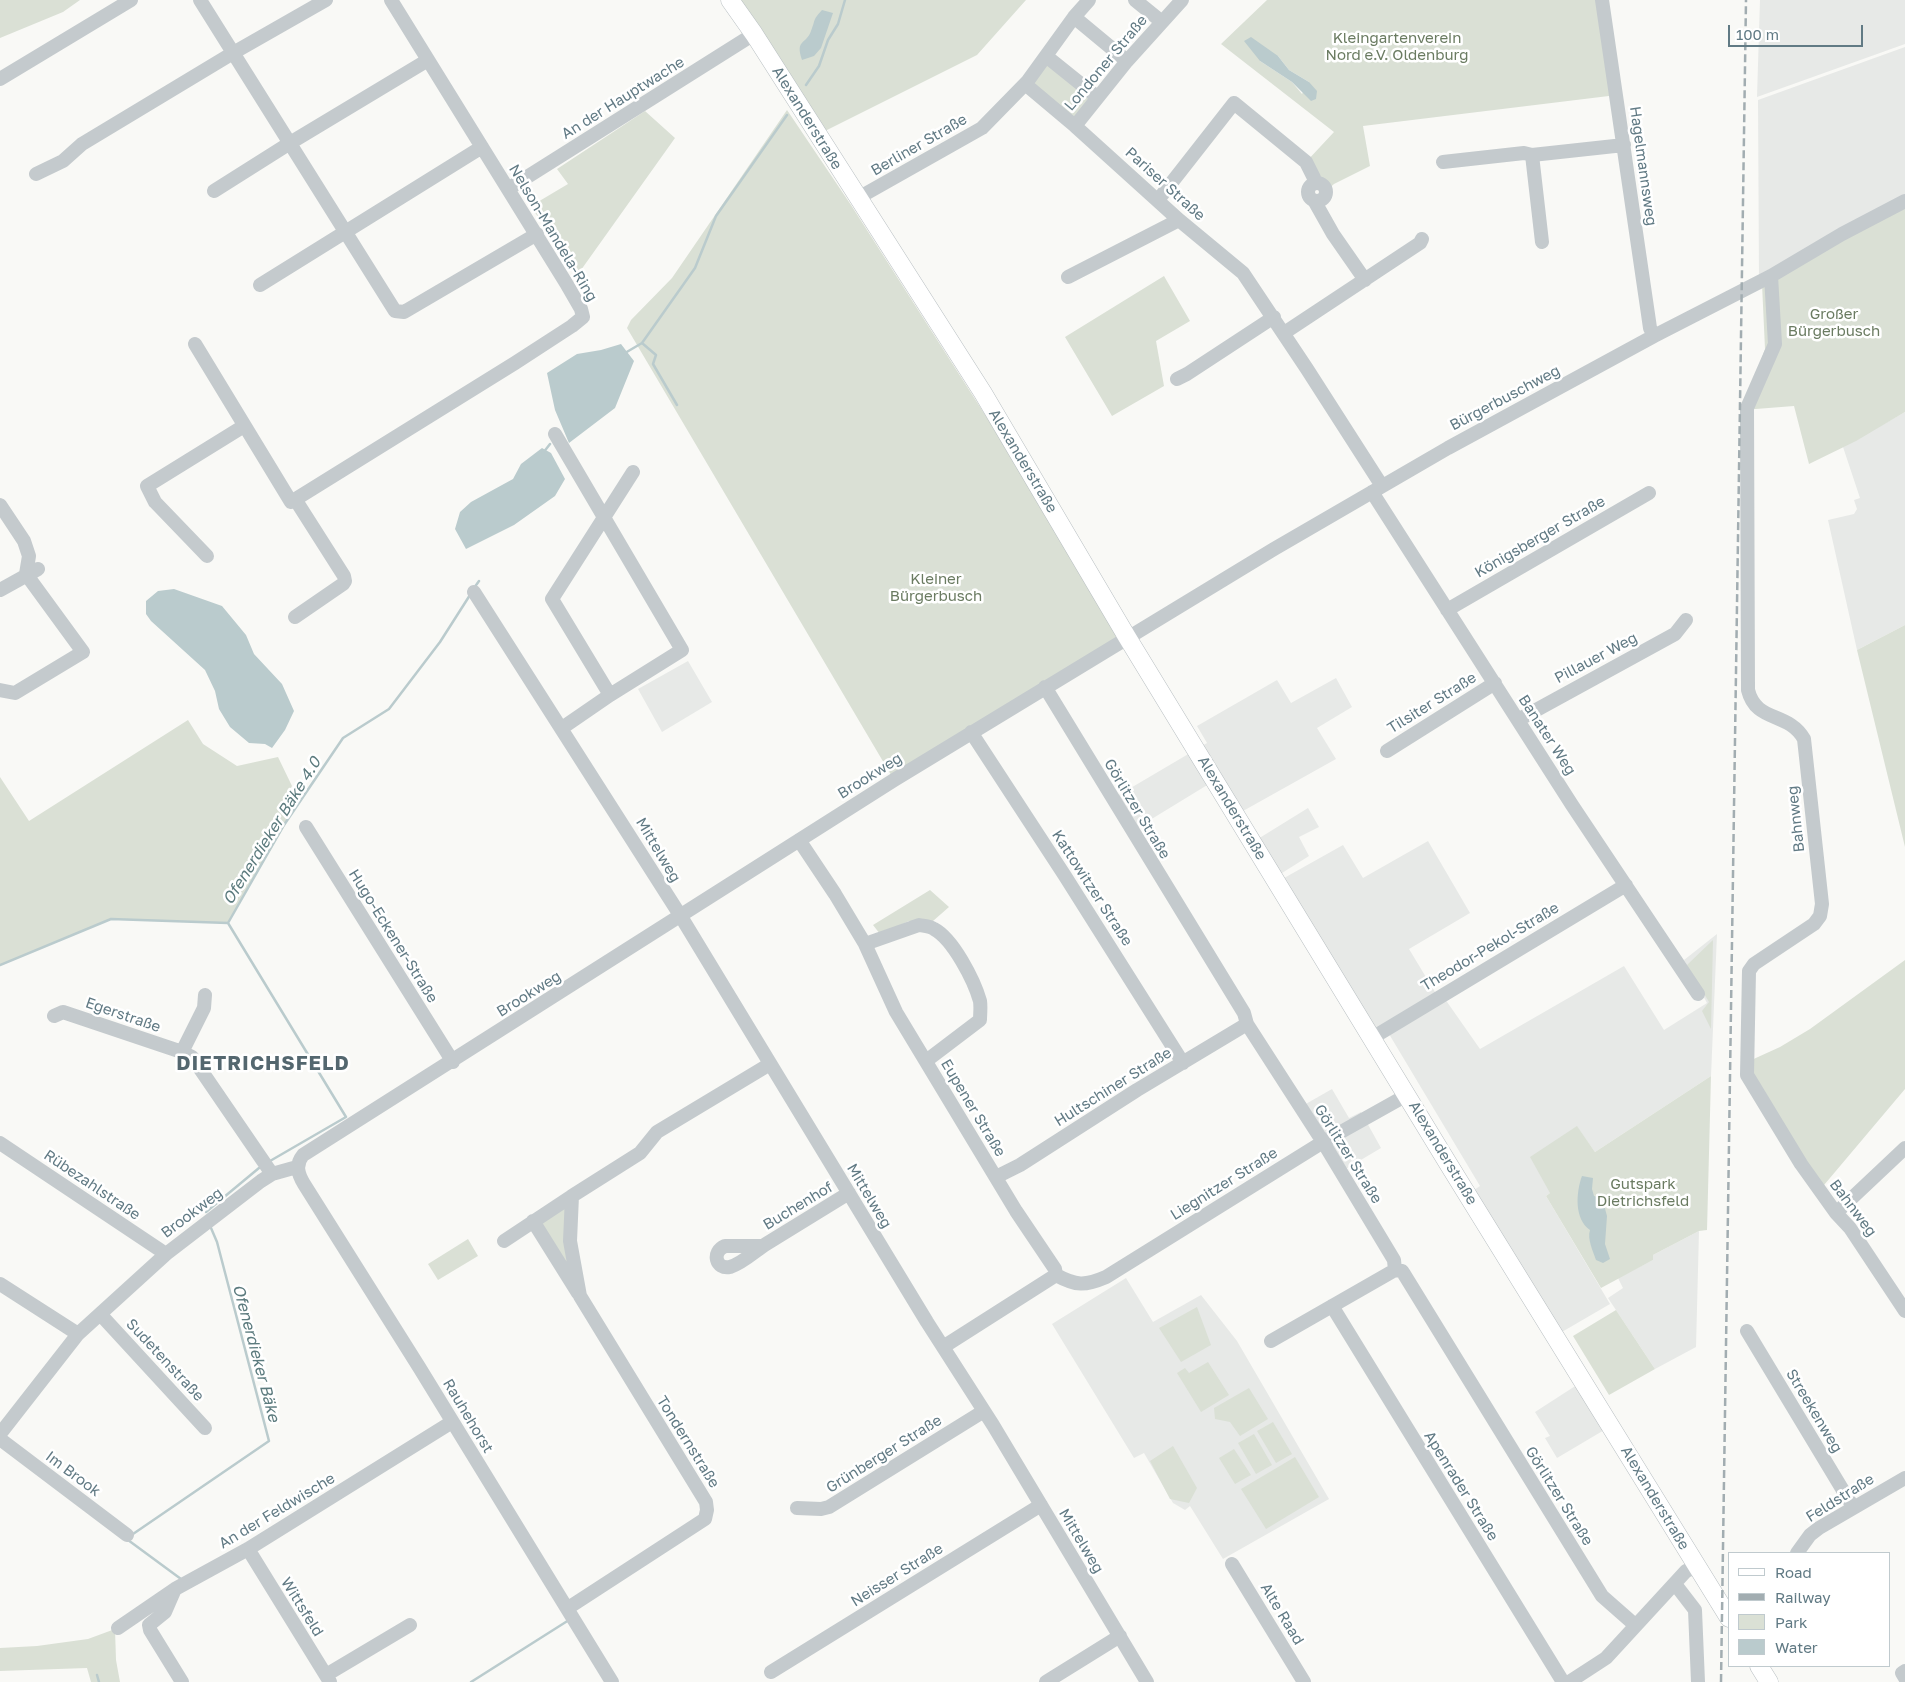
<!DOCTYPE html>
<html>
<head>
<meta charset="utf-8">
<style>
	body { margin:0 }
	#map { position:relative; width:1905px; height:1682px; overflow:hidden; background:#f9f9f6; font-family:"Golos Text",sans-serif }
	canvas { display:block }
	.legend { position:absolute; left:1728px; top:1552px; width:162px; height:115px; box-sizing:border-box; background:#fff; border:1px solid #c0cace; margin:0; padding:6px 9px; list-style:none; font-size:15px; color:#617a84 }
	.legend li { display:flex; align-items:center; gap:10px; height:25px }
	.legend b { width:25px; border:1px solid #c0cace }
	.scale { position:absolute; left:1728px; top:25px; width:135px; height:22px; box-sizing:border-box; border:2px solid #617a84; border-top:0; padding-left:6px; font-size:15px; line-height:18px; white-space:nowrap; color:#617a84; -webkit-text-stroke:4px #fff; paint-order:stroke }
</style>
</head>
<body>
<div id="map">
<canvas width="1905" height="1682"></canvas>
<ul class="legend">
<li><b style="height:6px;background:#fff"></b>Road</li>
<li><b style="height:6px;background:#a2adb1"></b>Railway</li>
<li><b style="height:14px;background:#dae0d5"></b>Park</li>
<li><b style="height:14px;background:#bacbcd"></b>Water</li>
</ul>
<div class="scale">100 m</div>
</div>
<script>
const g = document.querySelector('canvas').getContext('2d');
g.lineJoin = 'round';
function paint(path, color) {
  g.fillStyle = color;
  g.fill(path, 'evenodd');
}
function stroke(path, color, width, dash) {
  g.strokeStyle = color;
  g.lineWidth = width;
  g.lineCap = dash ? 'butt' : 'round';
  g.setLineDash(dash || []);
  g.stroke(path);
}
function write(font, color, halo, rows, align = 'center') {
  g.font = font + ' "Golos Text",sans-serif';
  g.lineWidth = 5;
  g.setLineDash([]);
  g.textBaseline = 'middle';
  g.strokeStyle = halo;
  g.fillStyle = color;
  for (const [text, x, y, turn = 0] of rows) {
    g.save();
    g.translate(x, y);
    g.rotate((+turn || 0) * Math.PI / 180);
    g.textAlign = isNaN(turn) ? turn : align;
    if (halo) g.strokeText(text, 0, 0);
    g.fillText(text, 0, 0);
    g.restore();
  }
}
paint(new Path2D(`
	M1760 0H1905V44L1757 97Z
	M1905 47V201L1759 281 1758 100Z
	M1905 412V625L1857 650 1828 520 1854 514 1857 509 1854 500 1860 498 1843 447Z
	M688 661 712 702 662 732 638 689Z
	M1336 678 1352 707 1317 728 1336 759 1243 811 1222 776 1132 831 1112 799 1207 743 1197 726 1277 680 1291 703Z
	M1308 808 1319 827 1299 837 1309 856 1274 878 1253 842Z
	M1428 841 1470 913 1409 949 1438 997 1372 1038 1277 882 1343 845 1363 878Z
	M1717 934 1711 1076 1595 1152 1577 1127 1550 1193 1546 1196 1610 1304 1555 1336 1468 1194 1480 1186 1389 1034 1445 999 1480 1049 1624 966 1664 1030 1707 1003 1684 960Z
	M1332 1089 1349 1118 1361 1112 1381 1148 1344 1170 1304 1105Z
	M1699 1231 1696 1347 1655 1369 1608 1298 1623 1288 1618 1278 1653 1260V1255Z
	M1126 1278 1153 1322 1201 1295 1237 1341 1329 1499 1223 1559 1190 1506 1185 1510 1173 1503 1144 1453 1134 1458 1052 1324Z
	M1583 1381 1611 1426 1557 1458 1545 1438 1550 1436 1535 1412Z`), '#e7e9e7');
paint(new Path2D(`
	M0 0H80L63 12 0 38Z
	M730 0H1026L977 55 821 133Z
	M1267 0H1602L1617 95 1363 126 1370 166 1334 184 1326 191 1306 162 1334 132 1221 44ZM1278 56 1289 70 1309 82 1302 94 1292 82 1260 61Z
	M1046 56 1097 97 1075 126 1027 82Z
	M787 110 851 205 1127 637 894 780 627 328 631 320 672 278Z
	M645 111 675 138 576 277 531 206 568 184 557 169Z
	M1905 204V412L1856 441 1809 464 1794 406 1743 410 1765 349 1762 284Z
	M1164 276 1190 321 1156 341 1164 386 1112 416 1065 337Z
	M1905 625V847L1857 650Z
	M188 720 203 744 237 766 278 757 292 786 279 807 290 817 228 923 111 919 0 965V777L29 821Z
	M930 890 949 907 933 921H909L880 934 873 925Z
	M1713 940 1711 1029 1702 1011 1709 1002 1687 965Z
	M1905 960V1089L1819 1191 1747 1062 1780 1047 1810 1029Z
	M1711 1076 1707 1230 1699 1231 1653 1255V1260L1601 1288 1546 1196 1550 1193 1530 1157 1577 1126 1595 1152Z
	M572 1196 577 1276 533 1221Z
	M468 1239 478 1256 438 1280 428 1264Z
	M1197 1307 1211 1345 1181 1362 1159 1328Z
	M1616 1310 1655 1369 1609 1395 1573 1336Z
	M1208 1362 1229 1395 1201 1412 1177 1373 1185 1368 1189 1373Z
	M1249 1388 1268 1419 1240 1436 1230 1422 1215 1419 1214 1408Z
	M1273 1422 1292 1454 1276 1463 1257 1431Z
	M1254 1434 1272 1465 1256 1474 1238 1443Z
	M1173 1446 1197 1488 1189 1503 1170 1499 1150 1461Z
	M1234 1449 1251 1475 1235 1484 1219 1458Z
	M1295 1457 1319 1497 1266 1529 1241 1489Z
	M115 1629 116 1660 120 1682H91L87 1668 0 1671V1648L37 1646 88 1639Z`), '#dae0d5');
paint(new Path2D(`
	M822 10 833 13 821 48 814 56 802 60C795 39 806 45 811 31 816 19 812 21 822 10Z
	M1251 37 1278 56 1289 70 1309 82 1317 91 1316 99 1311 101 1292 82 1260 61 1244 41Z
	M621 344 634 361 615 408 569 443 555 410 547 373 577 354 601 350Z
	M542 448 551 453 565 479 555 496 514 525 466 549 455 529 460 512 471 502 513 479 521 464Z
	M174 589 222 606 246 635 254 654 282 684 294 711 285 730 272 748 265 744 249 743 230 727 219 709 215 691 205 670 151 621 146 614V601L158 591Z
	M1582 1176 1593 1178 1592 1189 1594 1196 1605 1199 1604 1205 1607 1216 1605 1244 1610 1259 1603 1263 1596 1260C1593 1251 1587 1239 1590 1230 1574 1219 1576 1192 1582 1176Z`), '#bacbcd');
stroke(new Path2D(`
	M806 85 819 66 828 40 838 24 845 0
	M642 343 656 355 653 364 677 405
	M625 353 642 343 695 268 716 216 787 115
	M543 453 550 444
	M474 588 479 581
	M0 965 111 919 228 923
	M270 1161 346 1117 228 923 284 825 343 738 389 709 440 642 470 595
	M206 1212 259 1168
	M133 1534 269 1441 217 1242 211 1228
	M128 1540 181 1579
	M97 1675 99 1682
	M471 1682 569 1620`), '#bacbcd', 2.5);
const major = new Path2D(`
	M730 0 754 34 983 393 1127 637 1449 1165 1729 1618
	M1759 1666 1769 1682`);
stroke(major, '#b7bec1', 19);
stroke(new Path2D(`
	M200 0 395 311 404 312 537 234
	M1135 0 1162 22
	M1602 0 1648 314 1650 328 1654 336
	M1074 17 1127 61
	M1046 56 1097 97
	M0 79 131 0
	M1025 84 1075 126 1179 220 1243 273 1307 369 1382 486
	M1075 126 1127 61 1182 0
	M1532 155 1542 242
	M1443 162 1524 153 1532 155 1624 145
	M36 174 63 161 82 144 233 53 326 0
	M1308 192a9 9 0 1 1 18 0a9 9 0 1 1-18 0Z
	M508 189 754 34
	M214 191 290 143 428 60
	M858 198 982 128 1027 82 1074 17 1089 0
	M1158 200 1234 103 1306 162 1314 178V183
	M1315 202 1333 234 1365 280
	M1771 276 1775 344 1747 408 1748 690C1756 723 1788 711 1804 739L1822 904 1820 916 1814 924 1754 964 1749 971 1747 1075 1801 1164 1836 1213 1850 1228 1905 1311
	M1068 277 1179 220
	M260 285 482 147
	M1284 333 1420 243 1422 239
	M195 344 291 502 515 363 572 326 583 317 581 309 566 283 391 0
	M1177 379 1187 374 1274 317
	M555 434 682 650 610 695 562 728
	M1372 492 1572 805 1698 994
	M0 505 24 541 29 556 26 574 83 652 15 693 0 690
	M207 556 155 502 147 486 244 426
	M0 590 38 569
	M474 592 680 915 927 1322 993 1425 1147 1682
	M1447 610 1649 493
	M295 617 343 584 345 581 344 576 295 499
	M1045 687 1244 1013 1247 1024 1323 1142 1394 1260 1395 1270
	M610 695 552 599 633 472
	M1518 720 1675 634 1686 620
	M971 732 1065 876 1183 1063
	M1387 751 1495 683
	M306 827 453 1062
	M799 840 835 894 865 944 896 1012 1016 1211 1055 1269 1056 1275
	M865 944 919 925C924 926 930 926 934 929 953 939 974 980 980 1001 981 1007 980 1014 980 1020L926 1061
	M54 1016 63 1012 182 1052 192 1057 272 1174
	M1372 1038 1626 885
	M182 1052 204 1008 205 995
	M0 1143 166 1254
	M996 1177 1020 1165 1137 1090 1247 1024
	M1836 1213 1905 1148
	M533 1221 578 1293
	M504 1241 572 1196
	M763 1246H725C711 1252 716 1270 730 1267 743 1263 755 1251 766 1244 794 1227 821 1210 849 1193
	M1395 1270 1402 1271 1404 1274 1602 1596 1635 1625
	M1056 1275C1076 1286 1085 1286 1106 1277L1323 1142 1407 1095
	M0 1284 78 1334
	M1332 1306 1563 1682
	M101 1315 205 1428
	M1747 1331 1853 1507
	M1271 1341 1395 1270
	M943 1347 1056 1275
	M0 1434 78 1334 166 1254 261 1181 272 1174 297 1167
	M0 1439 127 1535
	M797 1508 821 1509 829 1507 984 1411
	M248 1549 330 1682
	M1797 1553 1810 1535 1819 1528 1905 1478
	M1232 1564 1304 1682
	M1675 1584 1695 1610 1698 1682
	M175 1589 165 1612 149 1625 150 1630 182 1682
	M568 1608 705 1519 707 1510 706 1502 580 1296 570 1241 572 1196 640 1153 657 1132 770 1064
	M118 1628 175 1589 248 1549 452 1422
	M1905 1671 1902 1673 1905 1678
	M771 1672 1041 1505
	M326 1675 410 1625
	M612 1682 419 1367 304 1184C298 1174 295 1165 303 1155L894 780 1274 549 1448 448 1654 336 1771 276 1842 234 1905 201
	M1046 1682 1120 1636
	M1569 1682 1606 1658 1686 1571 1696 1567`), '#c4cacd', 14);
stroke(major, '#fff', 18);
stroke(new Path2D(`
	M1721 1682 1746 0`), '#a2adb1', 2.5, [8, 4]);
write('15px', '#6a7b61', '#fff', [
	["Kleingartenverein",1397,38],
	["Nord e.V. Oldenburg",1397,55],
	["Großer",1834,314],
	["Bürgerbusch",1834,331],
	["Kleiner",936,579],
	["Bürgerbusch",936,596],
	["Gutspark",1643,1184],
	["Dietrichsfeld",1643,1201]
]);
write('15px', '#617a84', '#fff', [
	["Londoner Straße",1106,63,-50],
	["An der Hauptwache",623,98,-32],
	["Alexanderstraße",807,118,58],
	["Berliner Straße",919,145,-30],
	["Hagelmannsweg",1643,166,82],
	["Pariser Straße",1165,184,42],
	["Nelson-Mandela-Ring",553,233,59],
	["Bürgerbuschweg",1505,398,-28],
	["Alexanderstraße",1023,461,59],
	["Königsberger Straße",1540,537,-30],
	["Pillauer Weg",1596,658,-28],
	["Tilsiter Straße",1432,703,-32],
	["Banater Weg",1547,735,57],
	["Brookweg",870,776,-32],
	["Alexanderstraße",1232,808,59],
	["Görlitzer Straße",1137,809,59],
	["Bahnweg",1796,819,-96],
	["Mittelweg",658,850,59],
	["Kattowitzer Straße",1092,888,57],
	["Hugo-Eckener-Straße",393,936,58],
	["Theodor-Pekol-Straße",1490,947,-31],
	["Brookweg",529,994,-32],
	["Egerstraße",123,1015,19],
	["Hultschiner Straße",1113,1087,-32],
	["Eupener Straße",973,1108,59],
	["Alexanderstraße",1443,1153,59],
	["Görlitzer Straße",1348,1154,58],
	["Liegnitzer Straße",1224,1184,-32],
	["Rübezahlstraße",92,1185,34],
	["Mittelweg",869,1196,59],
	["Buchenhof",798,1206,-31],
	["Bahnweg",1853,1208,53],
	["Brookweg",192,1213,-37],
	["Sudetenstraße",165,1360,47],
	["Streekenweg",1814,1411,59],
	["Rauhehorst",468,1416,59],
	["Tondernstraße",688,1442,58],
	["Grünberger Straße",884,1454,-32],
	["Im Brook",73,1474,37],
	["Apenrader Straße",1461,1486,58],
	["Görlitzer Straße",1559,1496,58],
	["Alexanderstraße",1655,1498,59],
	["Feldstraße",1840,1498,-32],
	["An der Feldwische",277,1511,-31],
	["Mittelweg",1081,1541,59],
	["Neisser Straße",897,1575,-32],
	["Wittsfeld",302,1607,58],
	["Alte Raad",1282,1614,59]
]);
write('italic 16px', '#5c7b7e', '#fff', [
	["Ofenerdieker Bäke 4.0",272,831,-58],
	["Ofenerdieker Bäke",256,1353,75]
]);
g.letterSpacing = '1px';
write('bold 20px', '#54676f', '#fff', [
	["DIETRICHSFELD",263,1064]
]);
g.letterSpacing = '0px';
</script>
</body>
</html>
